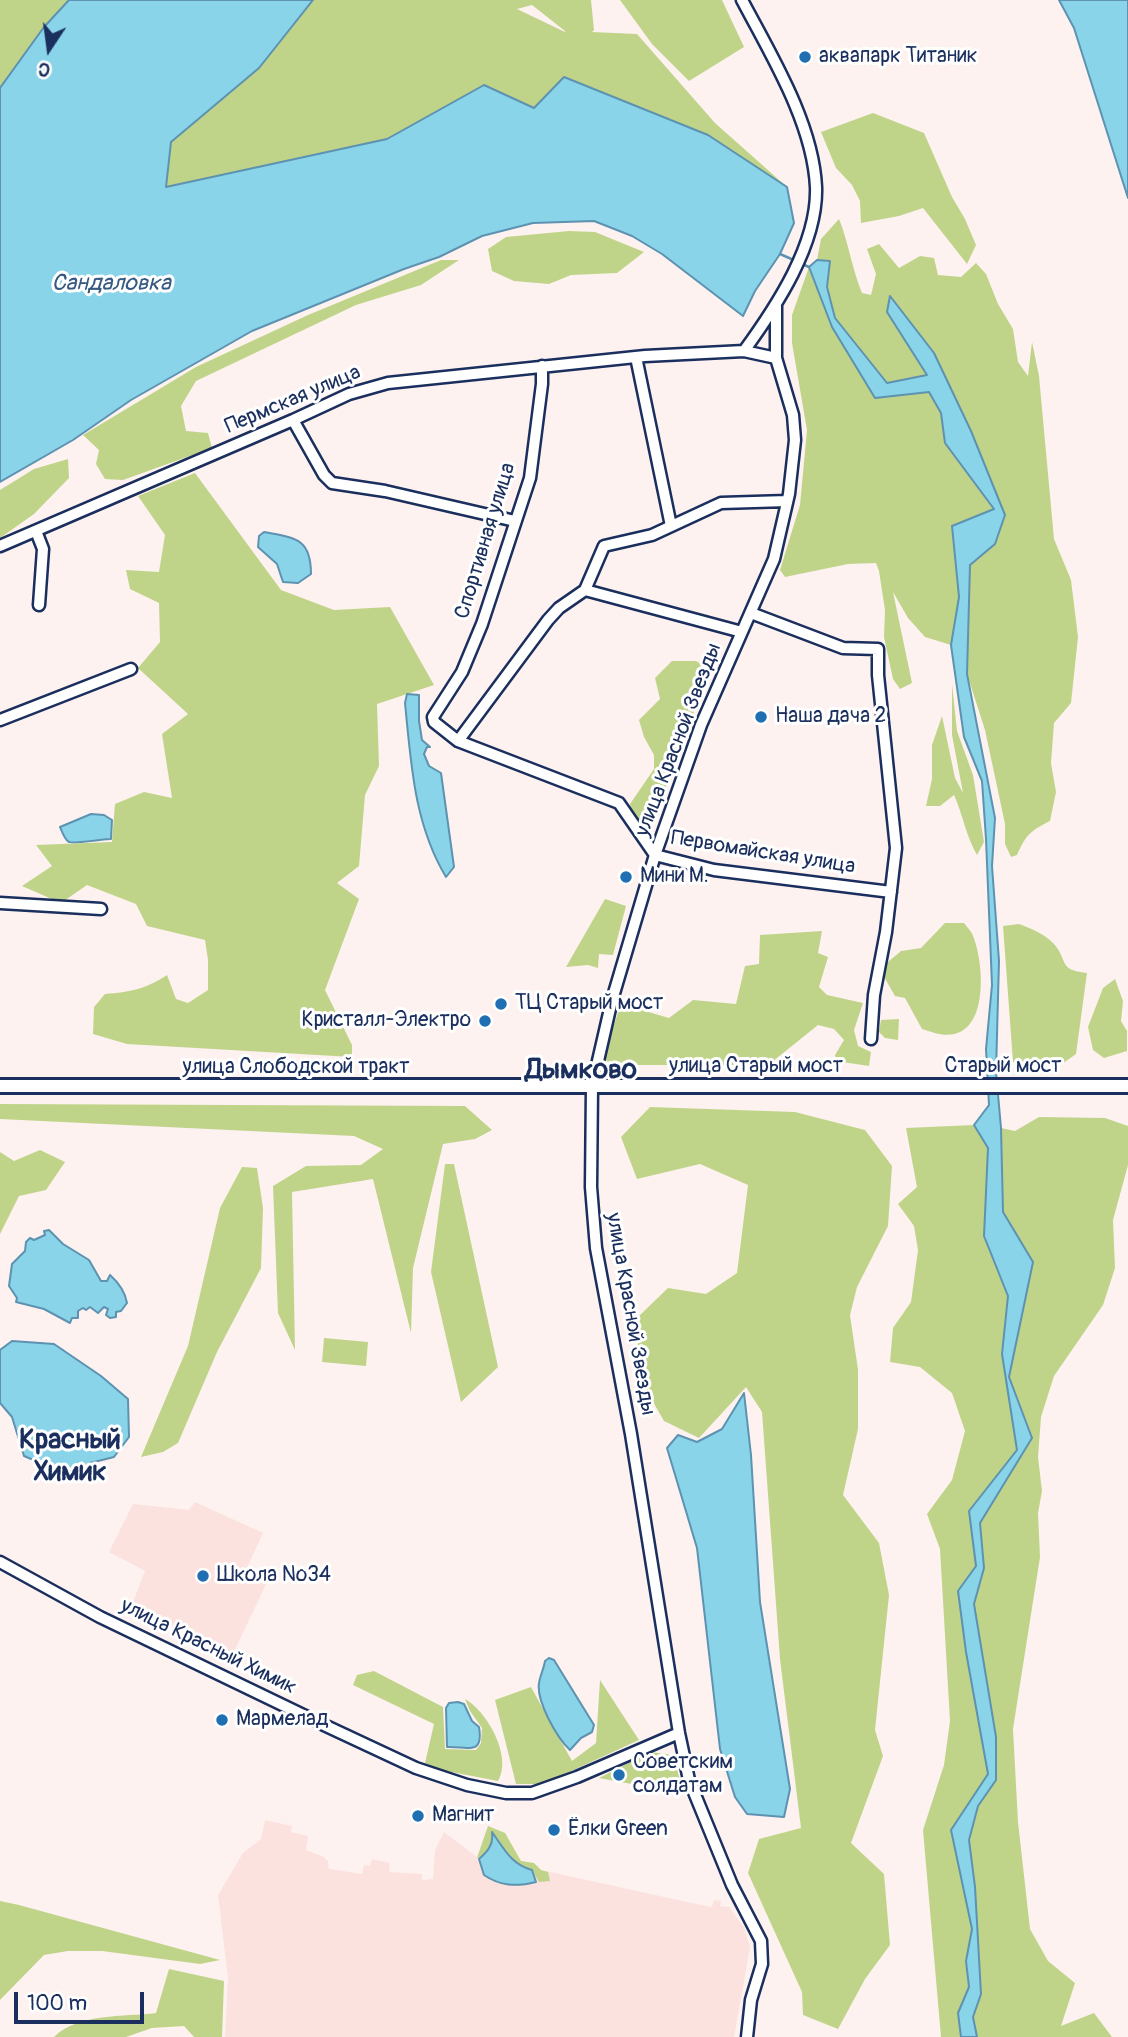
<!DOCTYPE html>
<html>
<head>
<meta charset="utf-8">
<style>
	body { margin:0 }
	#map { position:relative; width:1128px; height:2037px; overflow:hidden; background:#fdf2f0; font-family:Pangolin,sans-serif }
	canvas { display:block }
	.north { position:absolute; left:14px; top:14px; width:70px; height:70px; -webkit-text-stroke:5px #fff; paint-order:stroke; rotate:193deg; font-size:19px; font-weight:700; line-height:28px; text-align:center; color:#1b2f5e }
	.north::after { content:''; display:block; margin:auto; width:24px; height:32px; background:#1b2f5e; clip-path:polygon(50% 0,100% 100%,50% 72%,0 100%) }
	.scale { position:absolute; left:14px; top:1992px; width:130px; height:32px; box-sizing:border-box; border:4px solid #1b2f5e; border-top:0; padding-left:9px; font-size:21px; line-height:24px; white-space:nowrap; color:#1b2f5e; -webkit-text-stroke:5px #fff; paint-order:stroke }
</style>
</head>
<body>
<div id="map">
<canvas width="1128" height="2037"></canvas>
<div class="north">С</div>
<div class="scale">100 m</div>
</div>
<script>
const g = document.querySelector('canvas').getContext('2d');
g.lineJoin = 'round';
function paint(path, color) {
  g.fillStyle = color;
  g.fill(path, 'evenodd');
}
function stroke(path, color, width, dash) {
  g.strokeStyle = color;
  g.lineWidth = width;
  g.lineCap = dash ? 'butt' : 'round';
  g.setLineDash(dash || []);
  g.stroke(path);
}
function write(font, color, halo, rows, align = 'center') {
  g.font = font + ' Pangolin,sans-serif';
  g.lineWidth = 6;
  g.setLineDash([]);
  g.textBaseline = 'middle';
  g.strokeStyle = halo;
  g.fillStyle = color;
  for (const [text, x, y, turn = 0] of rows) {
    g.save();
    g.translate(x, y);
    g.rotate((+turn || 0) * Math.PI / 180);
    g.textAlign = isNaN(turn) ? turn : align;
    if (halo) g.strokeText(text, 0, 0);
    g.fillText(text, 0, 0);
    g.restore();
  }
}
paint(new Path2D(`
	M195 1502 263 1533 245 1572 267 1582 233 1654 131 1607 145 1571 109 1552 133 1504 189 1510Z
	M265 1820 292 1826 291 1832 308 1836 306 1850 322 1856 328 1861 329 1869 362 1874 364 1865 370 1866 372 1859 390 1863 389 1872 422 1874V1880L433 1879 435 1850 444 1832 477 1857 488 1826 505 1833 521 1861 534 1863 541 1870 701 1905 712 1907 714 1900 721 1901 720 1906 729 1907 744 1927 750 1947 734 2037H225L228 1978 218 1895 243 1853 261 1839Z`), '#fbe2de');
paint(new Path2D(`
	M0 0H69L44 27 0 88Z
	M313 0H591L594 30 592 32 637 34 715 123 787 187 708 135 534 108 484 85 387 139 165 187 171 142 259 68ZM532 5 565 31V32L517 9Z
	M620 0H722L744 47 689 81 652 44Z
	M873 113 924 133 952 197 965 219 976 245 967 264 923 208 899 216 861 223 860 201 852 185 836 168 821 132Z
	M839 219C849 244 852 269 862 293L871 295 876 274 867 249 879 244 899 268 920 256 934 258 938 275 961 277 976 263 986 274 998 304 1013 329 1018 362 1028 376 1032 342 1039 376 1054 539 1071 580 1078 637 1071 703 1054 723 1051 763 1056 792 1050 821C1030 831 1026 835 1017 855L1011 857 1005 844V824L985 730 967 674 970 565 995 544 1005 515 971 431 934 353 891 297 887 312 928 376 887 383 835 318 827 287 830 262 817 260 821 239Z
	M569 231 595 232 644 252 617 273 571 275 549 284 514 281 492 271 488 249 506 237Z
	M441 260H459L421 285 356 305 196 381 181 406 186 431 208 433 212 448 123 480 105 479 96 464 99 450 83 435 196 367 308 315Z
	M809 267 832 327 875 398 929 392 941 413 945 443 994 510 952 526 959 597 951 645 925 637 908 618 893 592 912 683 900 689 893 679 884 637 885 610 879 571 876 563 848 564 785 577 780 570 800 505 807 430 792 343V315Z
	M68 459 69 478 34 514 0 538V490L34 469Z
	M195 473 281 590 334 610 390 607 434 685 377 704 379 766 365 795 359 866 337 883 359 899 325 990 352 1045V1057L127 1044 93 1034 94 1007 105 994C130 992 146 989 167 975L176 999 188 1003 208 990V960L205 940 147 926 136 904 87 885 61 903 22 886 52 866 36 845 112 842 115 804 144 792 172 798 162 734 188 714 138 668 160 642 159 603 130 589 126 570 159 572 165 535 138 496Z
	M672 661H696L710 669 646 840 633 828 630 804 654 769V755L644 737 639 720 660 699 655 678Z
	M952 684 957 731 973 775 984 842 977 855C966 836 963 815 954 795L940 806H926L932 779V745L942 716 955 778 963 793 952 735Z
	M605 899 626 906 613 955 599 954 598 968 588 965 566 967Z
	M945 923H964C967 927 972 932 973 936 983 960 988 1019 960 1032 947 1038 935 1033 922 1029L905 998 895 996 883 975 888 962 901 951 921 948Z
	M1019 924C1032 929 1043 933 1053 943 1069 960 1057 970 1087 973L1076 1054 1062 1064 1013 1062 1003 926Z
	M822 931 818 953 828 957 819 987 827 995 863 1003 854 1030 858 1046 871 1052 869 1066 836 1061 835 1055 844 1040 834 1029 818 1025 772 1062 735 1065H611L603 1057 621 1004 669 1018 693 1000 736 1004 745 966 759 964 760 935Z
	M1115 979 1123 1001 1121 1021 1127 1031V1051L1104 1058 1093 1050 1088 1027 1103 988Z
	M899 1019 898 1040 885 1038 879 1032 881 1020Z
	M0 1104 465 1106 492 1130 475 1139 443 1144 413 1268 411 1333 373 1179 292 1192 295 1350 278 1313 273 1186 306 1166 361 1165 383 1149 354 1136 0 1119Z
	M650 1107 795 1112 865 1130 892 1166 888 1226 857 1287 850 1315 858 1370V1429L843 1495 879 1543 889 1595 875 1730 883 1756 851 1843 884 1874 890 1945 865 1979 838 2029 803 2015 802 1992 748 1873 759 1839 801 1828 780 1659 762 1412 746 1387 699 1438 664 1421 637 1374 638 1317 668 1288 706 1294 737 1273 748 1185 700 1164 637 1179 621 1137Z
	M1039 1117 1105 1118 1128 1126V1165L1113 1220 1115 1268 1103 1305 1054 1376 1041 1417 1038 1457 1042 1491 1038 1513 1040 1557 1013 1729 1018 1822 1030 1929 1048 1961 1075 1983 1061 2026 1094 2013 1112 2037H977L972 2017 981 1994 975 1887 969 1840 978 1806 996 1779V1737L974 1604 984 1568 979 1523 1031 1438 1009 1377 1033 1262 1003 1213 1001 1128 1015 1131Z
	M974 1125 988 1148 984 1236 1008 1296 1002 1354 1017 1450 969 1511 976 1566 958 1592 966 1652 988 1775 951 1830 972 1929 966 1961 969 1987 958 2013 961 2037H941L923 1830 944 1765 950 1721 940 1549 927 1514 952 1480 965 1431 952 1393 920 1367 890 1362 893 1328 911 1302 918 1250 914 1226 898 1204 917 1187 906 1128Z
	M40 1150 65 1162 46 1190 19 1196 0 1234V1152L14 1161Z
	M445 1164H454L498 1367 461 1402 431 1272Z
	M242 1167 257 1168 263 1208 261 1268 217 1352 178 1443 163 1452 141 1457 188 1346 220 1208Z
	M324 1338 368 1342 366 1366 322 1362Z
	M374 1671 443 1707 445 1749 476 1750 481 1743 482 1728 470 1711 465 1699C487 1711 513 1757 498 1781L441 1770 425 1763 434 1724 353 1685 357 1675Z
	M600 1680 639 1740 543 1784H516L495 1700 531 1687 572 1761 596 1743Z
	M650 1752 673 1755 681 1784 671 1785 670 1788 664 1790 599 1778Z
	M488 1826 505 1833 521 1861 534 1863 541 1870 548 1872 550 1881 539 1882 532 1870C511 1864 505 1851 493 1834L488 1854 477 1858Z
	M0 1901 19 1905 220 1960 200 1964 102 1951H68L44 1955 0 2000Z
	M169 1969 224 1981 222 2037H194L184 2026 152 2028 126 2037H54C78 2013 124 2017 156 2013Z`), '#c0d489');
const water = new Path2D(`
	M69 0H313L259 68 171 142 166 187 387 139 484 85 534 108 564 77 708 135 787 187 794 223 780 254 755 291 743 316 662 254 632 236 594 221 533 223 482 236 439 257 404 269 252 331 131 400 73 440 0 482V88L44 27Z
	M1059 0H1128V198L1074 28Z
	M817 260 830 261 827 287 835 318 887 383 927 375 887 312 890 296 934 353 971 431 1005 515 995 544 970 565 967 674 995 818 992 866 999 961 996 1072 1001 1128 1003 1212 1033 1262 1009 1377 1032 1438 980 1523 984 1568 974 1604 996 1737V1780L978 1806 969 1840 975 1887 981 1994 973 2017 977 2037H961L958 2013 969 1987 966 1961 972 1929 951 1830 988 1774 966 1652 958 1591 976 1566 969 1511 1017 1450 1002 1354 1008 1296 984 1236 988 1148 974 1125 989 1105 986 1049 992 985 986 839 982 781 964 737 951 645 959 597 952 526 994 509 945 443 941 413 929 392 875 398 832 327 809 267Z
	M264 532C295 538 311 538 311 574L298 583 283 582 277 564 258 547 259 536Z
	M407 694 419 695V721L422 740 430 747H427L424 754 429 766 441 773 454 867 446 877C414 824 411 763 405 703Z
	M91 814 104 815 112 820 111 839C104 839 72 844 69 842 65 840 62 832 60 827Z
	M49 1230 63 1244 89 1260 101 1281H107L110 1275C119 1283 125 1291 127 1303L121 1311 116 1312V1317L110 1318 106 1315 108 1309 104 1307 98 1313 90 1307 86 1310 83 1308 78 1311V1318H72L70 1323 44 1309 16 1302 17 1298 9 1286 12 1264 25 1251 26 1242 30 1238 34 1240 45 1235 44 1231Z
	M12 1341 54 1344 101 1376 128 1399 129 1437 114 1457 90 1463 71 1476 24 1456 12 1417 0 1403V1350Z
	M744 1393 751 1455 760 1602 790 1789 784 1817 747 1814 735 1797 720 1749 697 1548 667 1448 678 1435 697 1442 722 1429Z
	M549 1658 554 1660 594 1725 592 1732 581 1738 570 1750C557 1738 536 1701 539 1683 540 1676 544 1668 545 1661Z
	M458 1702 464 1704 472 1721 479 1727C484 1757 466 1746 447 1747L446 1708 449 1703Z
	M492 1832C505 1850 511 1864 532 1870L536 1882C516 1887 500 1886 484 1875L479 1859C487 1852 494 1845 492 1832Z`);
paint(water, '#89d4e9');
stroke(water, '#5d92b1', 2);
stroke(new Path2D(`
	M780 254 796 261
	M802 264 809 267`), '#5d92b1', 2.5);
const minor = new Path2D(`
	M742 0C771 55 813 123 816 187 818 244 776 307 744 351
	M636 357 671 526
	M542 366V384L530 478 482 624 462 672 433 717 434 722 458 741 619 803 655 855 714 870 891 892
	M293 420 324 475 332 483 385 491 515 521
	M36 531 43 549 39 605
	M0 546 293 420 349 394 388 383 645 356 744 351 776 358
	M585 590 742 632
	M751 613 843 648 878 649V675L896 848 886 932 874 995 871 1039
	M0 720 131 669
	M458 741 548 620 559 608 585 590 604 546 652 535 721 503 787 501
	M0 903 101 909
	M0 1562 100 1617 324 1725 416 1768 467 1785 506 1793H532L577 1777 679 1733
	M747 2037 751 2000 762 1964 761 1941 732 1885 689 1780 679 1733 631 1434 596 1248 591 1187 592 1087 612 1000 655 855 701 725 774 559 789 494 795 440 793 415 776 358V306`);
const major = new Path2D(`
	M0 1086H1128`);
stroke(minor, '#1b2f5e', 15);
stroke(major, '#1b2f5e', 18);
stroke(minor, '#fff', 10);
stroke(major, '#fff', 12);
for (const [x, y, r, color] of [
	[805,57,7,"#1f6fb2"],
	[761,717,7,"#1f6fb2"],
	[626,877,7,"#1f6fb2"],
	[501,1004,7,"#1f6fb2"],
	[485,1021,7,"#1f6fb2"],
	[203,1576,7,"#1f6fb2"],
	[222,1720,7,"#1f6fb2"],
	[619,1775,7,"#1f6fb2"],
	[418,1816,7,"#1f6fb2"],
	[554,1830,7,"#1f6fb2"]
]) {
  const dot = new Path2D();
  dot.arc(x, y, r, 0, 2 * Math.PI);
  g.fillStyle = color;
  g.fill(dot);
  stroke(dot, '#fff', 2.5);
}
write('21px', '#1b2f5e', '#fff', [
	["аквапарк Титаник",819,57],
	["Наша дача 2",775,717],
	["Мини М.",640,877],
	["ТЦ Старый мост",515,1004],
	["Кристалл-Электро",471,1021,"right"],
	["Школа №34",217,1576],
	["Мармелад",236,1720],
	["Советским",633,1763],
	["солдатам",633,1787],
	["Магнит",432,1816],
	["Ёлки Green",568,1830]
], 'left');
write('21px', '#1b2f5e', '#fff', [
	["Пермская улица",293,400,-23],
	["Спортивная улица",486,541,-73],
	["улица Красной Звезды",679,740,-69],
	["Первомайская улица",763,853,9],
	["улица Старый мост",756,1067],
	["Старый мост",1003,1067],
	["улица Слободской тракт",296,1068],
	["улица Красной Звезды",630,1314,80],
	["улица Красный Химик",208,1647,26]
]);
write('italic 23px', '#365881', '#fff', [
	["Сандаловка",111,284]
]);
write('bold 28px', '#1b2f5e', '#fff', [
	["Дымково",581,1071],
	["Красный",70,1441],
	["Химик",70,1473]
]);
</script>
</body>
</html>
